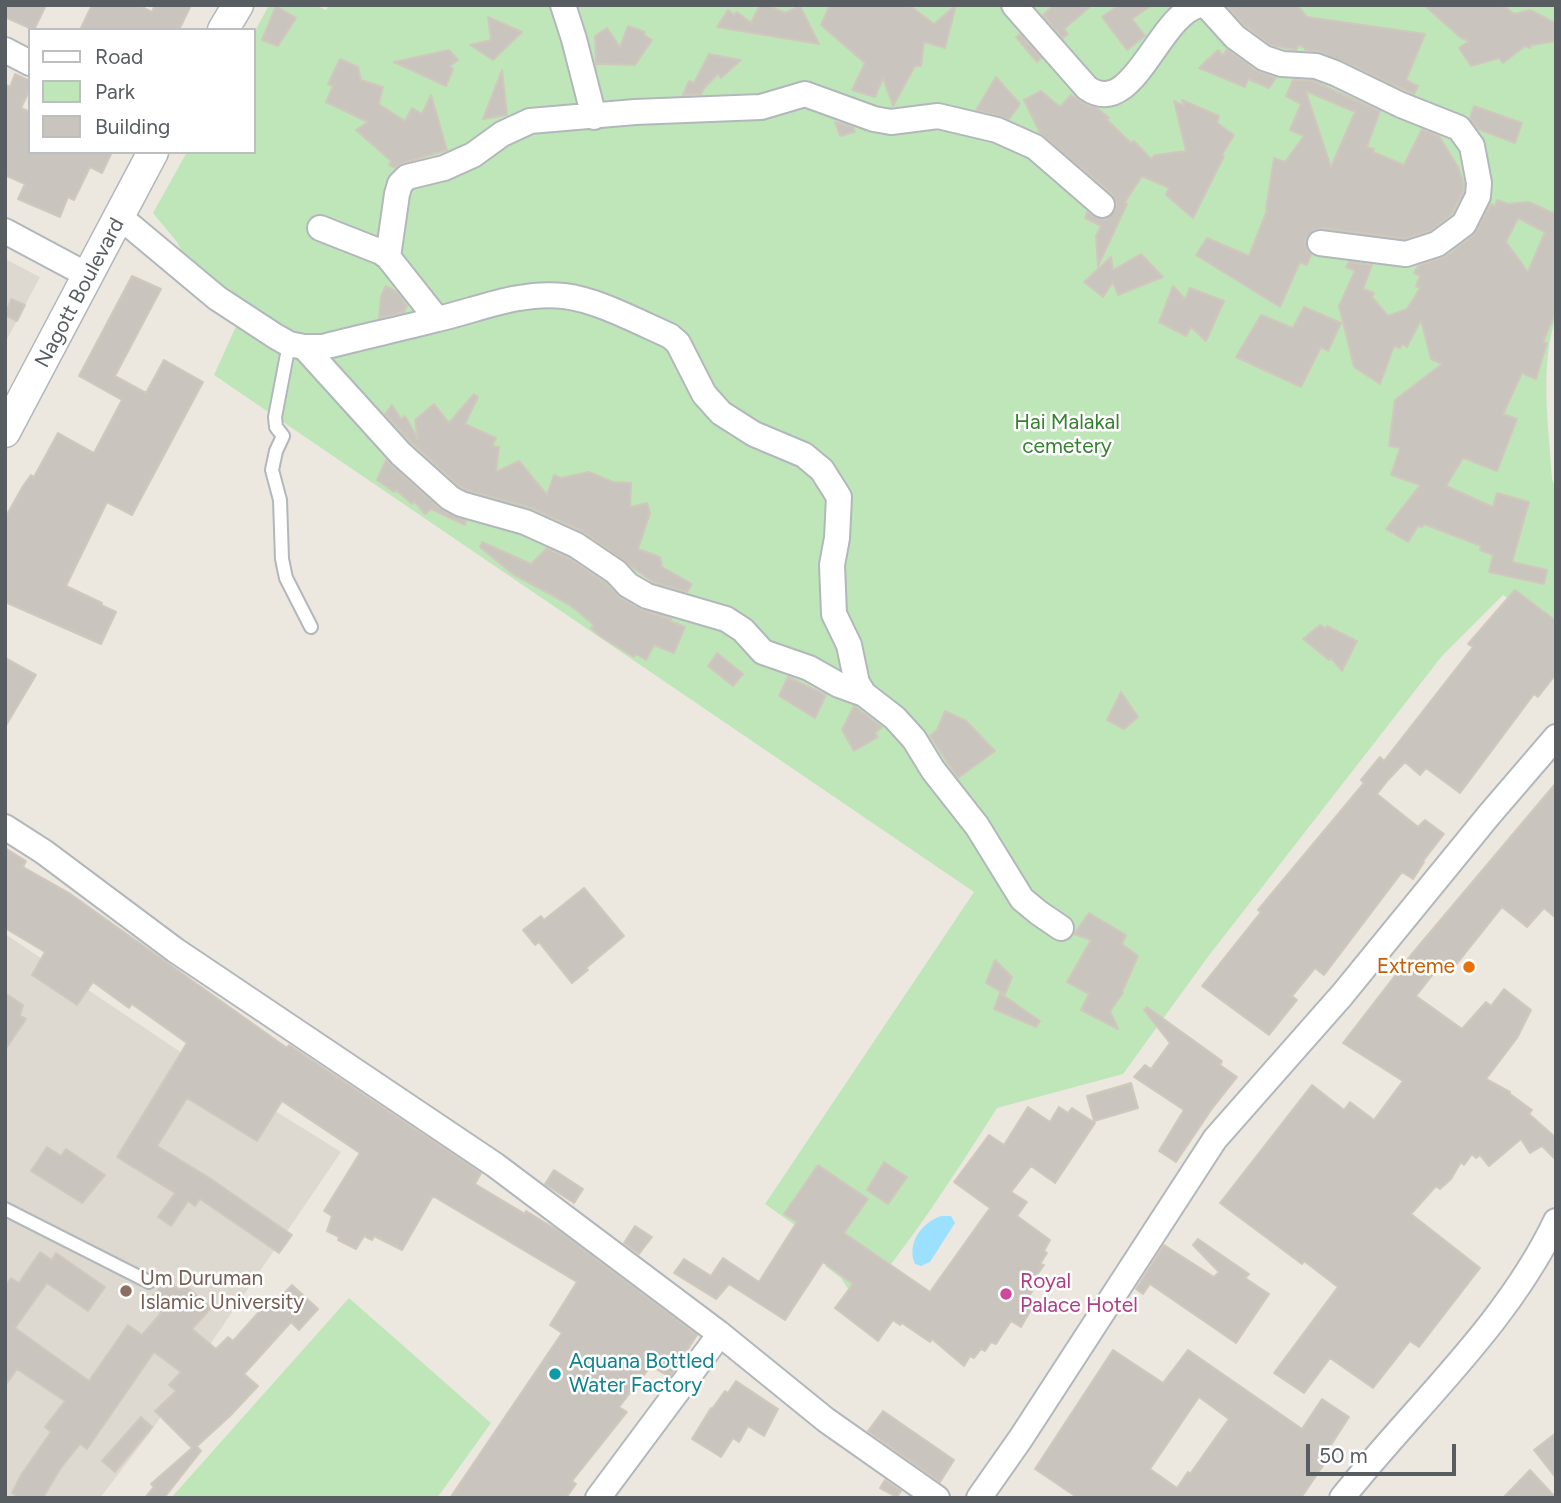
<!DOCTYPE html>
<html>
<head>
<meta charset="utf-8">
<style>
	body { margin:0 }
	#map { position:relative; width:1561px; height:1503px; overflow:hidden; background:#ece8df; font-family:Figtree,sans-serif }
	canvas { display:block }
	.frame { position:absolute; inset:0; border:7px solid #585d61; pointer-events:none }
	.legend { position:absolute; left:28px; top:28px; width:228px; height:126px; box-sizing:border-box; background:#fff; border:2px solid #bcbec0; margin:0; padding:9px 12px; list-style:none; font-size:21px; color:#585d61 }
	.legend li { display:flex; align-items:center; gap:14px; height:35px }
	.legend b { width:35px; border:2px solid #bcbec0 }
	.scale { position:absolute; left:1306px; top:1444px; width:150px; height:32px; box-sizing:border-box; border:4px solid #585d61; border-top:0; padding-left:9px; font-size:21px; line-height:24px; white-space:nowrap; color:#585d61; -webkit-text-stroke:5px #fff; paint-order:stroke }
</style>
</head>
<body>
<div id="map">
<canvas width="1561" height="1503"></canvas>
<div class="frame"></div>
<ul class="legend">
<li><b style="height:9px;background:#fff"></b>Road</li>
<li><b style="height:19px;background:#bfe6b9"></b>Park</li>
<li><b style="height:19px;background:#c9c5be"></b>Building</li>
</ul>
<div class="scale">50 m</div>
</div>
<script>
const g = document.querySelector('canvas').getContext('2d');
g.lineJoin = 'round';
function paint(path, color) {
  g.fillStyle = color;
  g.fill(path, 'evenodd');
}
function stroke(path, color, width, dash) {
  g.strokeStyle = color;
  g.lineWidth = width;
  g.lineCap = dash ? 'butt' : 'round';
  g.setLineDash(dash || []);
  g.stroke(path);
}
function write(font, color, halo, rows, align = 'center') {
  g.font = font + ' Figtree,sans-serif';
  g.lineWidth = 5;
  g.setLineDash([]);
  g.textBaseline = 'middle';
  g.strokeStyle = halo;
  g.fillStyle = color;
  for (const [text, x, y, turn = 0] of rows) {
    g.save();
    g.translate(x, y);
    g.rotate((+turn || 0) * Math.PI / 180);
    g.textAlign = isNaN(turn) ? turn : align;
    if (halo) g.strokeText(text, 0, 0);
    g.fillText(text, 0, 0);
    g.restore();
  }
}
paint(new Path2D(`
	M5 259 40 277 5 343Z
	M5 934 176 1049 341 1152 152 1430 100 1498H5Z`), '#ded9d0');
paint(new Path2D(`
	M269 5H315L326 10 329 5H1556V317C1539 368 1549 426 1552 479L1556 490V632L1503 595 1442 656 1207 958 1123 1074 997 1108C953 1177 911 1243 858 1305L841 1278 825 1266 834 1253 765 1204 974 892 214 375 237 324 187 262 177 242 153 213 187 152H254V33Z
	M349 1298 491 1423 437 1498H171Z`), '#bfe6b9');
paint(new Path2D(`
	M941 1216H951L955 1223 930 1262 921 1266 915 1264C906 1244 921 1223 941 1216Z`), '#9ce0ff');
const building = new Path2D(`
	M5 5H46L34 30 5 17Z
	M92 5H138L152 12 155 5H191L179 30H80Z
	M760 5H768L785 13 800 6 819 44 717 27 728 10 734 15 737 12 751 23Z
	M830 5H909L934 24 956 5 945 48 924 42 921 66H915L893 106 883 78 875 97 852 90 865 63 821 25Z
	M1054 5H1092L1064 29 1068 34 1063 38 1043 15Z
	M1119 5H1152L1132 19 1145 36 1127 50 1102 17Z
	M1226 5H1297L1307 17 1425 34 1406 80 1418 86 1414 94 1321 52 1305 50 1306 49 1299 45 1296 50 1271 45 1245 26Z
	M1424 5H1502L1515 14 1530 10 1556 23V41L1531 45 1530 48 1525 46 1503 63 1499 58 1471 66 1459 48 1469 41 1461 38Z
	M276 6 296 18 278 46 262 40Z
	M488 17 522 32 493 60 470 45 491 40Z
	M628 26 645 32 644 35 652 40 635 65 596 64 595 36 607 28 620 47Z
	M1020 34 1041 58 1037 62 1016 37Z
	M1227 49 1256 70 1276 78 1269 88 1248 79 1245 87 1199 68 1218 50 1223 56Z
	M449 50 458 60 450 66 453 69 446 86 394 62Z
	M709 54 741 60 721 78 718 74 704 88 701 94 683 95 689 81 694 83Z
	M340 59 358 67 361 80 383 87 379 103 380 105 405 121 412 108 422 114 431 95 447 150 403 163 395 168 389 165 391 161 356 130 368 122 326 102 333 86 328 84Z
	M502 70 507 115 483 119Z
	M15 74 30 81V89L21 108 30 112V152H112L102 173 90 167 74 200 68 197 60 217 18 199 25 184 5 175V84L10 87Z
	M996 77 1020 104 1009 119 976 110Z
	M1293 80 1313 81 1380 111 1367 147 1374 149 1373 152 1404 165 1422 129 1439 136 1458 167 1464 184 1463 192 1452 214 1430 231 1405 239 1322 228 1314 230 1305 240 1306 248 1311 255 1307 265 1300 262 1280 307 1196 255 1207 238 1249 256 1267 210 1266 209 1274 158 1285 162 1304 136 1290 130 1301 104 1286 96ZM1306 91 1355 112 1331 167 1306 92Z
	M1041 91 1060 107 1071 95 1089 106 1096 107 1109 118 1106 119 1131 143 1134 141 1151 159 1155 155 1186 151 1174 101 1184 106 1182 100 1219 116 1217 123 1234 135 1222 155 1224 156 1193 218 1166 195 1169 188 1142 176 1125 202 1127 204 1098 266 1096 236 1101 226 1085 218 1087 212 1099 219H1107L1116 208V201L1112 194 1040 133 1024 100Z
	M1474 106 1522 123 1515 143 1478 129 1470 118Z
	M835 122 853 127 855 132 840 136Z
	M1497 200 1508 204 1529 202 1553 213 1556 207V311L1543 342 1547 343 1536 379 1522 373 1503 414 1517 419 1497 471 1463 458 1446 486 1493 507 1497 493 1529 502 1512 562 1547 570 1544 584 1489 572 1493 555 1480 550 1481 546 1424 524 1422 527 1418 526 1408 542 1386 529 1420 485 1391 475 1400 448 1389 446 1395 400 1442 364 1431 359 1421 320 1407 347 1402 344 1400 348 1394 346 1380 384 1354 367 1339 306 1355 271 1346 267 1349 262 1372 265 1363 289 1374 293 1372 297 1388 316 1407 309 1420 288 1416 286 1420 276 1414 273 1418 266 1446 256 1473 236 1491 204 1495 206ZM1518 218 1545 232 1528 272 1506 242Z
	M1141 254 1163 277 1118 295 1113 282 1103 297 1084 282 1111 257 1113 270Z
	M132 276 161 289 115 376 146 393 164 360 203 382 132 515 107 502 66 586 102 603 101 605 116 612 101 644 5 602V518L23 486 31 475 34 477 58 433 94 453 122 400 79 376Z
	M386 286 397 292 407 306 404 312 379 318 381 296Z
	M1173 286 1185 299 1190 288 1224 301 1206 341 1191 327 1186 336 1159 322Z
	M11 299 25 305 17 321 5 315Z
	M1304 307 1341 323 1328 351 1321 347 1301 387 1236 357 1261 315 1293 328Z
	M474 394 478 397 465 424 496 438 492 446 499 447 496 472 519 461 547 495 554 475 561 478 589 472 613 482 631 483 630 507 647 503 650 513 638 549 660 557 662 567 692 584 687 592 653 582 582 531 531 508 467 490 459 486 412 443 385 414 392 405 401 419 405 416 418 439 415 420 434 404 449 423Z
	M386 460 440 509 466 521 465 525 431 509 425 514 414 501 412 504 396 490 394 492 377 480Z
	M482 542 531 564 547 548 569 558 606 583 621 598 643 610 671 619 670 621 685 627 674 653 654 645 646 660 636 654 634 657 600 636 591 628 594 625 570 605 513 574 480 547Z
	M1515 590 1556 621V674L1538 697 1534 694 1460 793 1426 768 1420 775 1405 762 1388 780 1377 794 1418 827 1425 820 1444 834 1423 861 1424 862 1413 879 1402 872 1324 975 1315 968 1292 996 1297 1000 1269 1035 1202 986 1261 912 1258 910 1364 783 1361 780 1380 757 1384 761 1473 647 1468 644Z
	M1320 625 1326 629 1327 626 1357 641 1342 671 1331 658 1329 660 1303 639Z
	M717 653 743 674 733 686 708 666Z
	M5 658 36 675 5 727Z
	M788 677 826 695 815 718 779 696Z
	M1121 692 1138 717 1124 729 1107 720Z
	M854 706 882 727 875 733 878 737 854 751 842 730Z
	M945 711 966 721 995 751 958 778 930 736 937 730Z
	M1556 783V918L1544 908 1527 927 1502 907 1451 971 1441 964 1416 996 1462 1029 1486 1002 1491 1006 1504 989 1531 1010 1517 1038 1486 1079 1510 1092V1094L1532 1110 1529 1114 1556 1138V1160L1542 1146 1530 1153 1521 1139 1489 1166 1480 1155 1476 1158 1472 1154 1464 1165 1461 1162 1451 1179 1440 1189 1436 1186 1411 1214 1480 1268 1419 1347 1410 1341 1373 1388 1330 1358 1304 1393 1274 1373 1338 1287 1304 1261 1302 1264 1220 1203 1312 1085 1344 1110 1350 1102 1374 1120 1403 1081 1343 1043 1411 955Z
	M5 848 26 861 23 867 69 893 287 1048 289 1045 481 1173 475 1184 525 1214 526 1211 557 1230 697 1335 670 1377 651 1366 619 1407 627 1412 572 1481 576 1484 566 1498H450L562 1333 550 1325 577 1282 433 1196 402 1250 374 1236 372 1240 364 1236 356 1249 338 1240 339 1237 327 1231 332 1216 324 1211 360 1153 282 1101 257 1141 187 1098 157 1146 208 1177 292 1235 279 1253 200 1199 195 1206 188 1201 171 1226 158 1217 175 1193 117 1157 187 1043 132 1004 129 1008 93 982 77 1005 32 975 45 952 5 928Z
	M584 888 624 936 586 968 588 970 572 983 539 942 535 945 523 930 541 916 544 920Z
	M1089 913 1126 935 1122 944 1138 956 1122 992 1123 993 1110 1011 1118 1029 1081 1010 1089 994 1067 982 1091 940 1074 934Z
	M995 960 1012 977 1005 994 986 983Z
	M5 993 23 1005 20 1016 26 1019 5 1050Z
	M1000 993 1040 1021 1036 1027 994 1009Z
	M1147 1007 1222 1061 1220 1065 1237 1077 1211 1110 1176 1162 1159 1151 1184 1110 1134 1077 1145 1065 1151 1069 1170 1043 1144 1010Z
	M1131 1083 1138 1108 1094 1121 1087 1096Z
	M1028 1107 1050 1122 1059 1107 1068 1113 1072 1108 1095 1123 1055 1183 1031 1166 1011 1192 1027 1202 1017 1216 1050 1240 1044 1251 1047 1253 1040 1264 1044 1265 1037 1275 1040 1277 1026 1302 1033 1306 1021 1327 1011 1321 996 1344 991 1342 985 1351 981 1349 974 1358 970 1356 964 1366 932 1339 930 1342 902 1323 900 1325 893 1320 878 1341 835 1308 853 1284 823 1262 785 1320 729 1284 716 1299 674 1273 684 1259 711 1276 723 1258 759 1282 797 1222 784 1214 818 1165 868 1199 844 1233 930 1292 990 1208 954 1182 989 1135 1004 1145Z
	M47 1147 61 1156 66 1149 105 1175 82 1203 31 1171Z
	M884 1162 907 1177 888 1204 867 1190Z
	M554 1170 583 1189 574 1203 545 1184Z
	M635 1226 652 1237 639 1254 624 1243Z
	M1198 1239 1249 1274 1245 1278 1269 1294 1236 1343 1150 1284 1143 1294 1136 1289 1164 1245 1214 1277 1219 1272 1193 1245Z
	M40 1252 52 1260 56 1253 105 1287 88 1311 47 1283 15 1328 89 1381 128 1325 142 1335 161 1313 159 1311 161 1309 150 1298 168 1280 179 1290 184 1284 211 1308 192 1329 216 1349 228 1337 233 1341 267 1303 271 1307 292 1285 318 1309 299 1330 291 1322 244 1374 258 1386 230 1416 197 1446 201 1451 164 1498H145L154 1487 151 1484 192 1448 155 1411 176 1391 169 1385 181 1372 154 1352 87 1449 80 1444 60 1469 43 1498H20L12 1493 21 1475 51 1432 45 1427 65 1401 17 1369 5 1386V1286L11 1278 19 1283Z
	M1113 1350 1163 1383 1188 1350 1302 1429 1322 1399 1349 1417 1329 1448 1333 1451 1301 1498H1078L1035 1469ZM1199 1397 1229 1419 1190 1474 1188 1472 1177 1488 1150 1469Z
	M736 1381 778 1409 764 1436 748 1426 739 1442 733 1438 721 1457 692 1439 711 1408 712 1409 725 1391 728 1393Z
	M883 1411 954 1460 940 1482 868 1431Z
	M141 1417 152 1427 115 1472 102 1461Z
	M1556 1433V1478L1534 1450Z
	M1530 1470 1556 1498H1503Z
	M885 1480 901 1491 897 1497 880 1488Z`);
paint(building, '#c9c5be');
stroke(building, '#d1c8bd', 2);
const service = new Path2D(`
	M289 344 275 417 276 427 283 436 276 451 272 470 280 500 282 559 286 578 311 627
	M5 1209 149 1282`);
const minor = new Path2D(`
	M563 5 574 39 594 117
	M1014 5 1087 88C1134 120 1158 14 1200 5
	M1206 5 1235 37 1264 58 1282 64 1316 66 1335 73 1401 105 1459 128 1472 146 1479 183 1478 196 1464 224 1437 244 1406 254 1320 243
	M5 50 30 63
	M120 217 217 298 275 336 289 344 304 347H323C361 337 400 329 438 319 480 309 521 291 564 296 598 300 638 322 670 336L678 343 704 394 721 413 754 434 804 455 822 470 839 497 837 538 832 565 834 614 849 645 857 683 864 694 895 718 914 739 933 770 977 826 1022 899 1039 913 1061 928
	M320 228 381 252 388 257 437 319
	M5 231 89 276
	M388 257 397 194 400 184 407 177 444 168 473 155 502 134 530 121 635 112 761 107 805 94 874 119 891 122 938 116 997 130 1035 147 1102 205
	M304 347 401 454 450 498 461 504 525 522 576 545 616 572 628 585 647 596 726 619 743 630 763 652 809 668 839 685 864 694
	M5 827 44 852 175 950 495 1165 720 1334 826 1420 937 1498
	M598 1498 720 1334
	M979 1498 1021 1438 1215 1139 1342 995 1489 815 1556 737
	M1342 1498C1414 1407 1506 1326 1556 1221`);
const tertiary = new Path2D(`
	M223 30 238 5
	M5 432 153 152`);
stroke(service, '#b2b7bb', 16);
stroke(minor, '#b2b7bb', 28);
stroke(tertiary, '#b2b7bb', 33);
stroke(service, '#fff', 12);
stroke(minor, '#fff', 24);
stroke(tertiary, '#fff', 30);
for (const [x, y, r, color] of [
	[1469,967,7,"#e8710a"],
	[126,1291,7,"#8d6e63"],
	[1006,1294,7,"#d1479c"],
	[555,1374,7,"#0f9aa8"]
]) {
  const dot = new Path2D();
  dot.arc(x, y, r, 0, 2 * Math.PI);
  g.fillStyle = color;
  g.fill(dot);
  stroke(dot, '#fff', 2.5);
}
write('21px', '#585d61', '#fff', [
	["Nagott Boulevard",80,293,-62]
]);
write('21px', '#35812f', '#fff', [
	["Hai Malakal",1067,423],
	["cemetery",1067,447]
]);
write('21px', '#c56008', '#fff', [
	["Extreme",1455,967]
], 'right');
write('21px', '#785e54', '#fff', [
	["Um Duruman",140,1279],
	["Islamic University",140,1303]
], 'left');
write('21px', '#b23c85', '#fff', [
	["Royal",1020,1282],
	["Palace Hotel",1020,1306]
], 'left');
write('21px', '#0d838f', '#fff', [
	["Aquana Bottled",569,1362],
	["Water Factory",569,1386]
], 'left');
</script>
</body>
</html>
